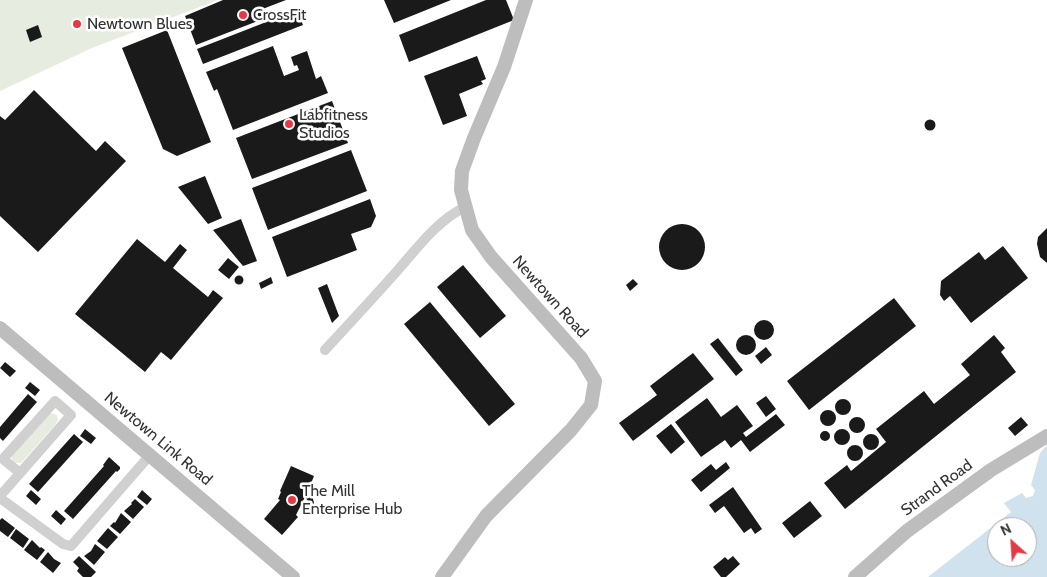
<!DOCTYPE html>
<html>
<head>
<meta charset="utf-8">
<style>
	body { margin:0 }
	#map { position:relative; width:1047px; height:577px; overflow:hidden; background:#fff; font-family:Cabin,sans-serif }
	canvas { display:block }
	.north { position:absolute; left:987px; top:517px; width:50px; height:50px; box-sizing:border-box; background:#fff; border:1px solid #adadad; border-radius:50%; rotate:334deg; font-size:14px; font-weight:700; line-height:20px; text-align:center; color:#333 }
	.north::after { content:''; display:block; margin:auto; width:18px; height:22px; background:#e63946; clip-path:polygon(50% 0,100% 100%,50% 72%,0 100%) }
</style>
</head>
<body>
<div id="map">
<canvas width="1047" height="577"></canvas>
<div class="north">N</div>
</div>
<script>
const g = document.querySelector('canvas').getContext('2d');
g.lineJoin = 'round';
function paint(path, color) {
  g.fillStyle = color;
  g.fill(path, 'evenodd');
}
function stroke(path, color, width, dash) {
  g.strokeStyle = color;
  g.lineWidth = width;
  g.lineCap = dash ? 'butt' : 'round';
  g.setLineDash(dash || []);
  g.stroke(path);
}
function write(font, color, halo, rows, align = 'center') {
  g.font = font + ' Cabin,sans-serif';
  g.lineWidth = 5;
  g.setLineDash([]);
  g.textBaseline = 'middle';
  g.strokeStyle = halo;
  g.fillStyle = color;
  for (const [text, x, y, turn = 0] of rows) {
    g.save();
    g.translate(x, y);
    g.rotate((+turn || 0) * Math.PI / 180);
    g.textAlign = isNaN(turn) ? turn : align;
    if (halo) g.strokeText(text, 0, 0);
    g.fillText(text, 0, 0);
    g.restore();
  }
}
paint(new Path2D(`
	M0 0H218L92 48 0 91Z
	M52 413 57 415 58 420 55 425 21 463H14L12 460V455L47 415Z`), '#e6ecdf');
paint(new Path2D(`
	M1047 445V577H928L1011 512 1004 503 1022 493 1026 498 1033 496 1035 490 1031 485 1040 453ZM997 527H1027V557H997Z`), '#cfe2ee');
paint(new Path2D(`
	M223 0H286L260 10 263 19 196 45 185 16Z
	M384 0H451L394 23Z
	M486 0H506L514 20 409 62 399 35Z
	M297 10 303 25 203 64 197 49Z
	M38 25 42 37 30 42 26 30Z
	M167 30 211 142 177 156 163 149 122 48Z
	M273 46 284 76 299 70 297 65 294 66 291 57 307 51 316 79 321 76 328 93 233 130 217 89 214 91 206 72Z
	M477 56 486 79 481 81 483 84 459 94 467 116 443 125 424 76Z
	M34 90 96 151 105 141 126 161 38 252 0 216V116L5 120Z
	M332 101 348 143 252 179 236 138Z
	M924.5 125a5.5 5.5 0 1 1 11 0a5.5 5.5 0 1 1-11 0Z
	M351 150 367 191 268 230 252 188Z
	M205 176 222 218 208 224 178 187Z
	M370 199 376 216 371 227 351 234 357 250 287 277 272 237Z
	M241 219 257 261 243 266 213 230Z
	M659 247a23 23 0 1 1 46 0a23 23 0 1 1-46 0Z
	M1047 228V263L1040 257 1037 244 1038 237Z
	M137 239 165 262 180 244 187 250 173 268 208 297 213 290 223 298 171 360 161 352 145 372 75 314Z
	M1003 246 1028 278 971 323 950 296 944 301 940 295 941 281 979 252 985 260Z
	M228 258 239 267 229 279 218 270Z
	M463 265 506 316 480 338 437 287Z
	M234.5 280a4.5 4.5 0 1 1 9 0a4.5 4.5 0 1 1-9 0Z
	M271 277 273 283 261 289 259 283Z
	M633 279 638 284 630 291 626 285Z
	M327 284 339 316 332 323 318 288Z
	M894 298 916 326 809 410 787 381Z
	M430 302 515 404 489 426 404 324Z
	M754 330a10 10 0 1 1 20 0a10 10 0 1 1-20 0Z
	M994 335 1005 348 1001 352 1016 372 845 509 824 483 847 465 851 471 886 442 876 429 924 391 934 404 970 375 961 364Z
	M736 345a10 10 0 1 1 20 0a10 10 0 1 1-20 0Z
	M718 338 743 370 736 376 710 344Z
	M766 347 772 355 761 364 755 356Z
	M693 353 714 379 633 441 619 423 657 395 650 386Z
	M5 362 16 371 10 377 0 368Z
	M30 382 40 390 35 396 25 388Z
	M28 394 37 402 3 441 0 438V427Z
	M766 396 776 409 766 417 756 403Z
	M707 398 721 417 737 405 753 426 743 433 746 437 776 414 785 425 750 452 741 440 731 448 725 440 701 457 675 422Z
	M835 407a8 8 0 1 1 16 0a8 8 0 1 1-16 0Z
	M820 418a8 8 0 1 1 16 0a8 8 0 1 1-16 0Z
	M849 425a8 8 0 1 1 16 0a8 8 0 1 1-16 0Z
	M1021 417 1028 425 1015 436 1008 428Z
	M671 424 685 442 671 454 656 436Z
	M834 437a8 8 0 1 1 16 0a8 8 0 1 1-16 0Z
	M85 429 96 438 91 444 80 436Z
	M820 436a5 5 0 1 1 10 0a5 5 0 1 1-10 0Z
	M863 442a8 8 0 1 1 16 0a8 8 0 1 1-16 0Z
	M74 434 83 442 38 492 29 484Z
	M847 453a8 8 0 1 1 16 0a8 8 0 1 1-16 0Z
	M109 457 120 467V469L117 472 116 471 73 519 64 511 104 466 103 465Z
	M726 462 730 468 701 492 691 480 711 464 716 470Z
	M291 466 314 476 308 491 312 495 314 503 313 507 308 505V501L305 497 296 515 298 517 282 535 264 519 280 500 278 499 281 492 280 491Z
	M733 487 762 529 755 534 751 528 744 533 724 506 715 513 709 505Z
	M31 490 41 499 36 505 26 496Z
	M142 490 152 499 147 505 137 497Z
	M135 499 144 507 133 519 124 511 132 504 131 503Z
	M810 501 822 516 794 538 782 523Z
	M56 510 66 519 61 525 51 516Z
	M121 513 131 522 120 534 110 526 114 522 115 523Z
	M2 518 15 528 8 537 0 531V520Z
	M108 528 118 537 107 549 97 541Z
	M16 529 29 539 23 548 10 538Z
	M32 540 40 548 41 547 45 550 37 560 24 550Z
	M95 544 105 552 94 565 84 556 91 551Z
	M48 552 54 559 61 563 53 573 40 562Z
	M79 556 96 572 91 577H83L77 571 79 568 73 562Z
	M733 556 740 564 726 577H721L713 567 725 557 728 560Z`), '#1a1a1a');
stroke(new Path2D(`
	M325 350C349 324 374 297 398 270 418 247 437 221 465 207
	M0 496 71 415 55 401 3 459 20 473
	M0 498 63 544 71 546 150 455`), '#d0d0d0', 10);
stroke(new Path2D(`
	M0 328 293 577
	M442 577 486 516 571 430 591 405 595 381 581 358 491 257 472 230 461 190 462 171 474 138 504 67 526 0
	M855 577 907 531 991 470 1047 436`), '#bdbdbd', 14);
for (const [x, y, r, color] of [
	[243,15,5,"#e63946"],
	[77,24,5,"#e63946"],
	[289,124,5,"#e63946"],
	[292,500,5,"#e63946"]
]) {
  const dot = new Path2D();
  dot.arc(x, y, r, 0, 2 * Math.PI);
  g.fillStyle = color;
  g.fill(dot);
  stroke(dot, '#fff', 2);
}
write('16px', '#333', '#fff', [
	["CrossFit",253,15],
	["Newtown Blues",87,24],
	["Labfitness",299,115],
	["Studios",299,133],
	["The Mill",302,491],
	["Enterprise Hub",302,509]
], 'left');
write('16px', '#333', '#fff', [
	["Newtown Road",550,297,48],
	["Newtown Link Road",158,439,40],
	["Strand Road",937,488,-36]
]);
</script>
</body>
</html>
